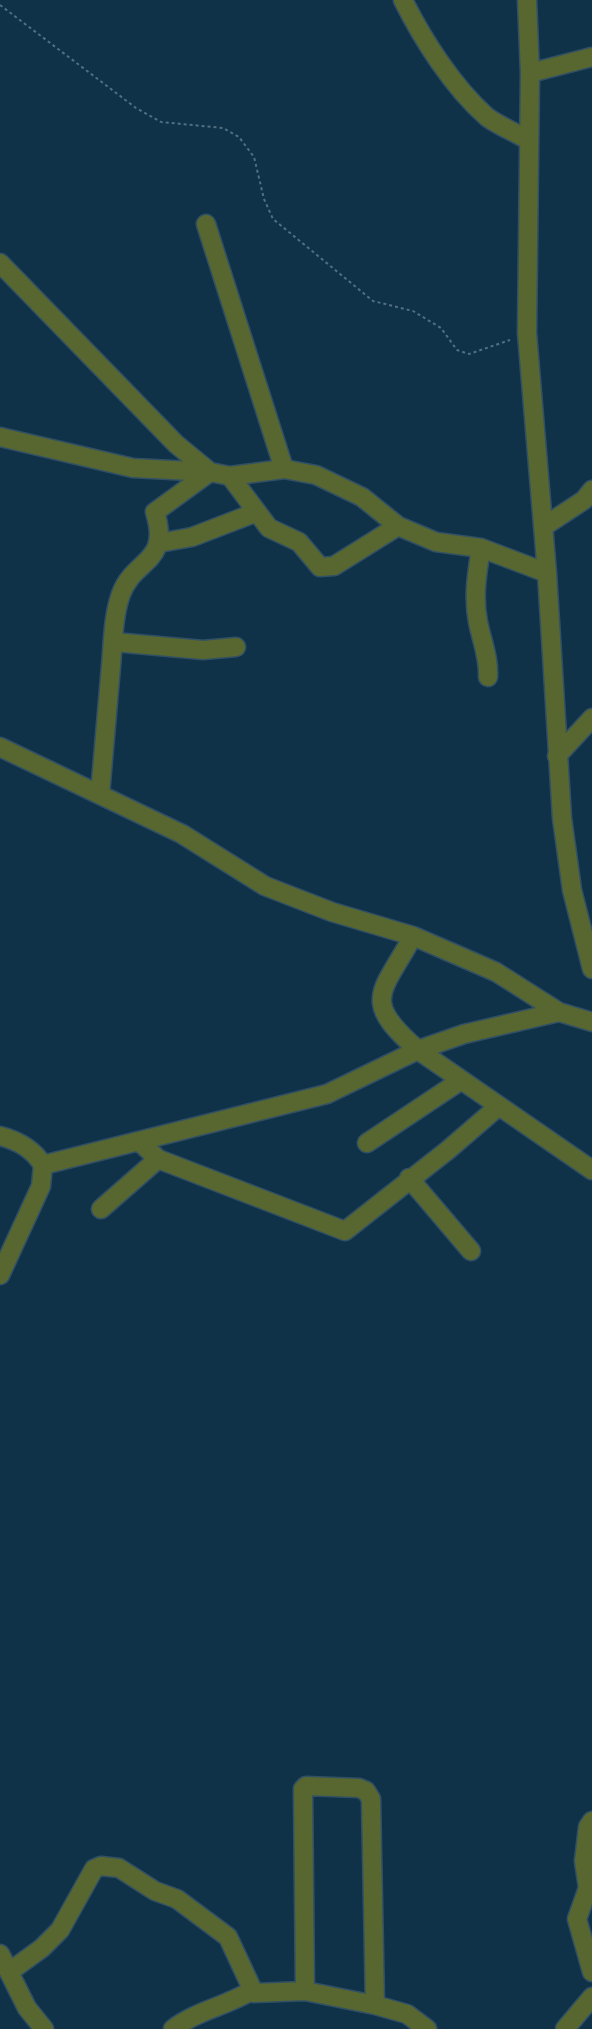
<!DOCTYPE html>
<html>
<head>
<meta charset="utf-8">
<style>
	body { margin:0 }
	canvas { display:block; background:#0f3249 }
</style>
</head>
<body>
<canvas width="592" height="2029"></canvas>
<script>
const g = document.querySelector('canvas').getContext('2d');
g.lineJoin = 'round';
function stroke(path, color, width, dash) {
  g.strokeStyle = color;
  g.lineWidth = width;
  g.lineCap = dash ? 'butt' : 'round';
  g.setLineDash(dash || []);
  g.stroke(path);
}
const street = new Path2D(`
	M403 0C423 40 453 87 487 117 499 126 515 132 528 140
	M527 0 530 73 527 333 547 573 562 818 572 890 592 969
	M530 73 592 57
	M206 224 284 469
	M0 263 176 444 210 472 155 512C171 564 134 558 121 594 113 616 113 644 111 666 107 709 104 751 100 794
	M0 437 133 468 210 472 230 476 284 469 316 475 362 497 398 526 436 542 481 548 547 573
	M230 476 269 528 299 542 320 567 334 566 398 526
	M543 527 584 500 592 490
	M159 543 192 537 257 512
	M481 548C477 573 473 597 478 622 482 642 489 657 488 677
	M114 642 203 650 236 647
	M0 747 182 834 265 886 332 912 413 936 496 972 559 1012 592 1022
	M557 756 592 718
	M413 936C382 993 360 1000 418 1050L592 1170
	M0 1136C19 1141 33 1149 43 1165
	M140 1142 158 1159 345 1231 448 1150 499 1106
	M367 1143 460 1081
	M409 1178 471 1251
	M101 1209 158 1159
	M0 1275 41 1186 43 1165 327 1094 418 1050 464 1034 559 1012
	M592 1821 588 1827 584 1861 588 1888 577 1919 592 1972
	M0 1954 27 2008 44 2029
	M9 1972 42 1948 60 1930 94 1869 101 1866 119 1868 155 1891 177 1899 228 1937 254 1993 305 1991 375 2005 407 2014 427 2029
	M305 1991 303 1789 306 1786 359 1788 366 1791 371 1799 375 2005
	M173 2029C196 2011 226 2006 251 1991
	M565 2029 592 1997`);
stroke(street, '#315065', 21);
stroke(new Path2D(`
	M0 5 136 108 161 122 223 128 239 137 254 157 264 199 273 219 373 301 413 311 441 328 457 350 469 354 510 340`), '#526e81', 2, [3, 3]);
stroke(street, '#58672f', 18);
</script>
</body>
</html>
